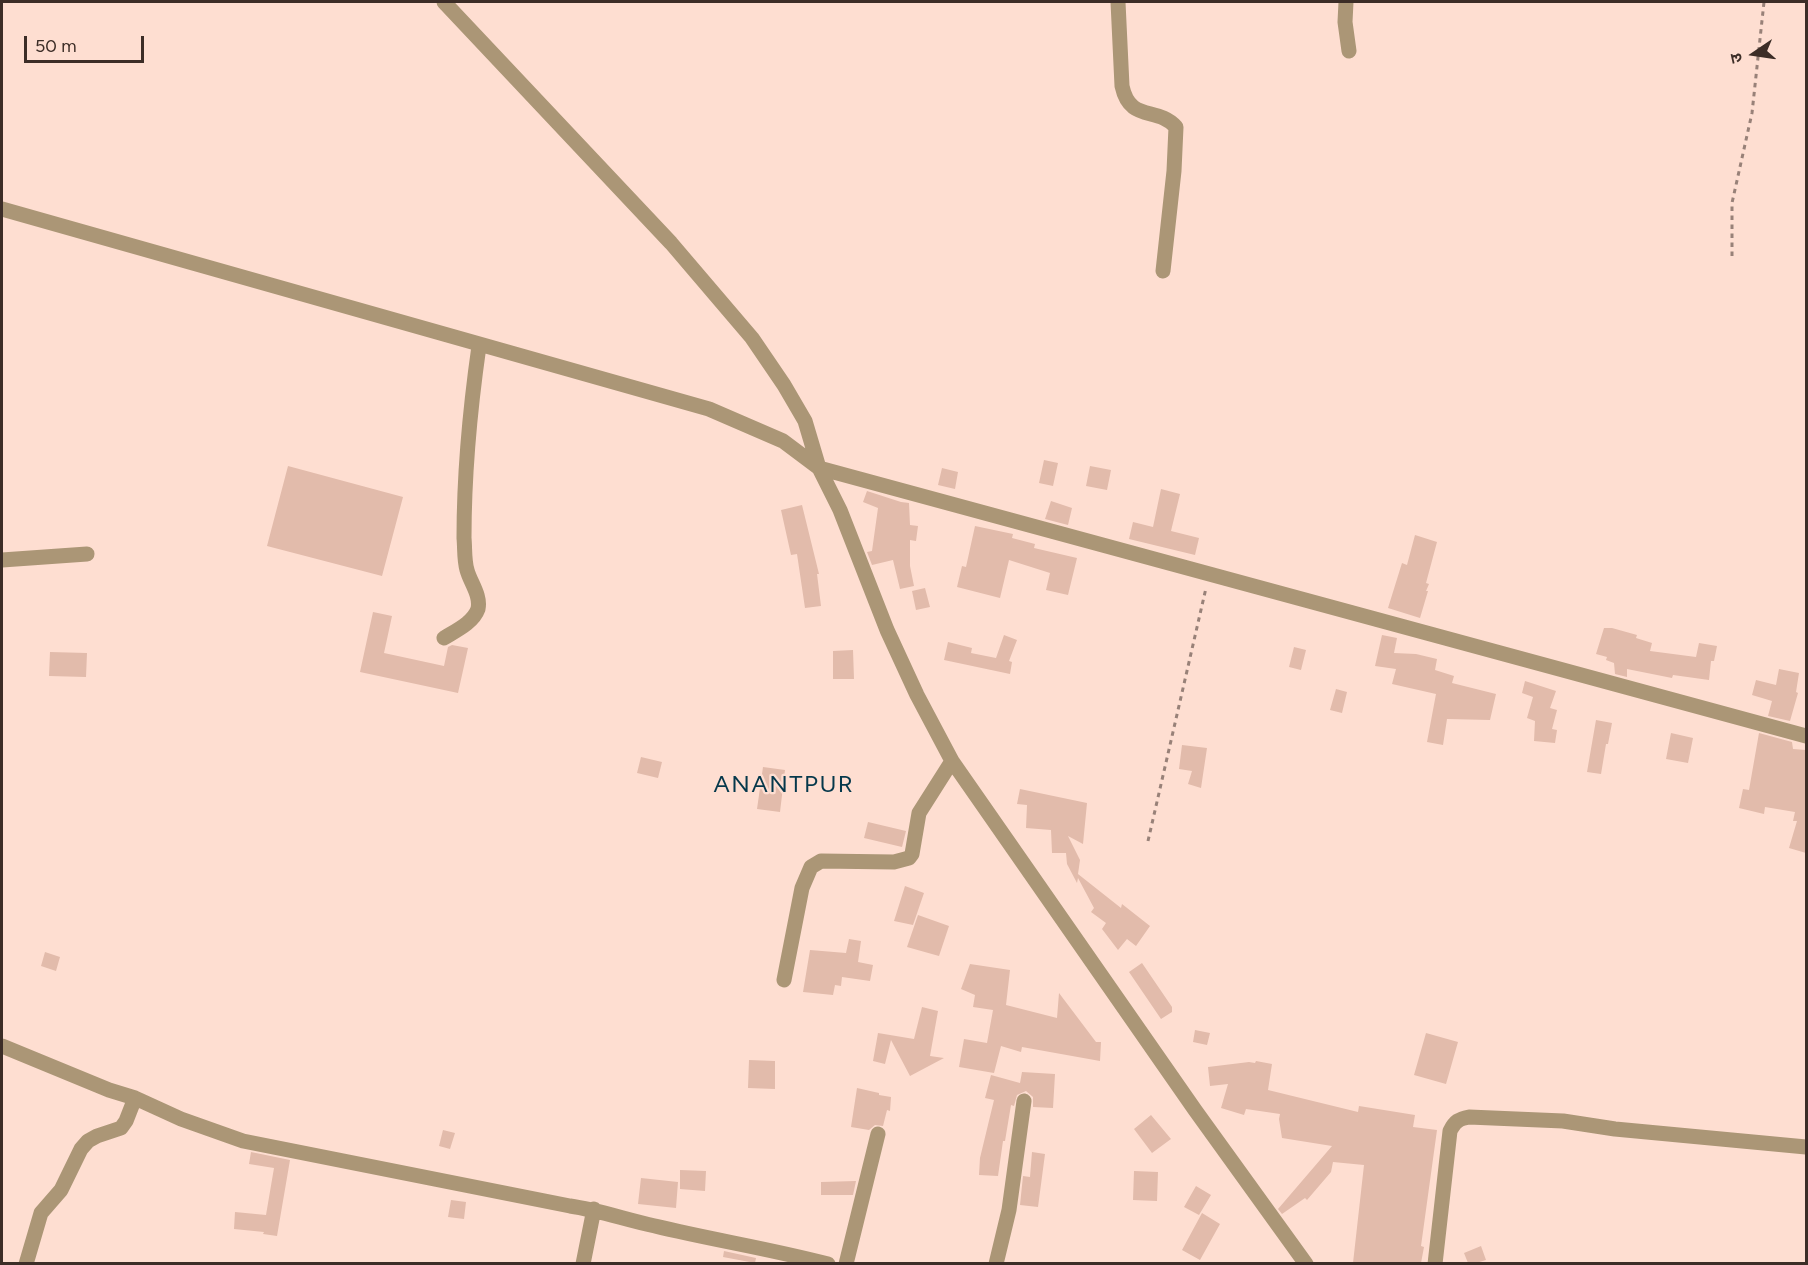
<!DOCTYPE html>
<html>
<head>
<meta charset="utf-8">
<style>
	body { margin:0 }
	#map { position:relative; width:1808px; height:1265px; overflow:hidden; background:#feded1; font-family:Figtree,"Noto Sans Devanagari",sans-serif }
	canvas { display:block }
	.frame { position:absolute; inset:0; border:3px solid #3c2d27; pointer-events:none }
	.north { position:absolute; left:1724px; top:24px; width:60px; height:60px; -webkit-text-stroke:4px #feded1; paint-order:stroke; rotate:257deg; font-size:16px; font-weight:700; line-height:24px; text-align:center; color:#3c2d27 }
	.north::after { content:''; display:block; margin:auto; width:21px; height:27px; background:#3c2d27; clip-path:polygon(50% 0,100% 100%,50% 72%,0 100%) }
	.scale { position:absolute; left:24px; top:36px; width:120px; height:27px; box-sizing:border-box; border:3px solid #3c2d27; border-top:0; padding-left:8px; font-size:18px; line-height:21px; white-space:nowrap; color:#3c2d27; -webkit-text-stroke:4px #feded1; paint-order:stroke }
</style>
</head>
<body>
<div id="map">
<canvas width="1808" height="1265"></canvas>
<div class="frame"></div>
<div class="north">उ</div>
<div class="scale">50 m</div>
</div>
<script>
const g = document.querySelector('canvas').getContext('2d');
g.lineJoin = 'round';
function paint(path, color) {
  g.fillStyle = color;
  g.fill(path, 'evenodd');
}
function stroke(path, color, width, dash) {
  g.strokeStyle = color;
  g.lineWidth = width;
  g.lineCap = dash ? 'butt' : 'round';
  g.setLineDash(dash || []);
  g.stroke(path);
}
function write(font, color, halo, rows, align = 'center') {
  g.font = font + ' Figtree,sans-serif';
  g.lineWidth = 4.5;
  g.setLineDash([]);
  g.textBaseline = 'middle';
  g.strokeStyle = halo;
  g.fillStyle = color;
  for (const [text, x, y, turn = 0] of rows) {
    g.save();
    g.translate(x, y);
    g.rotate((+turn || 0) * Math.PI / 180);
    g.textAlign = isNaN(turn) ? turn : align;
    if (halo) g.strokeText(text, 0, 0);
    g.fillText(text, 0, 0);
    g.restore();
  }
}
paint(new Path2D(`
	M1044 460 1058 463 1053 486 1039 483Z
	M288 466 403 497 382 576 267 546Z
	M1090 466 1111 470 1107 490 1086 486Z
	M942 468 958 472 955 489 938 485Z
	M1161 489 1180 494 1171 531 1199 538 1195 555 1129 539 1133 522 1153 527Z
	M867 491 901 502 909 503 910 525 918 526 916 541 910 540V566L914 586 900 589 893 560 872 565 867 552 872 551 878 508 863 502Z
	M1051 501 1072 508 1068 525 1045 519Z
	M802 505 819 574H817L821 606 805 608 797 554 791 555 781 510Z
	M975 526 1013 534 1012 538 1035 544 1034 548 1077 558 1068 595 1046 590 1050 573 1009 560 1000 598 957 587 962 566 966 567Z
	M1415 535 1437 542 1426 583 1429 584 1426 591H1428L1420 618 1388 608 1402 563 1407 565Z
	M925 588 930 607 916 610 912 591Z
	M373 612 392 616 384 653 444 666 448 647 452 645 468 648 458 693 360 672Z
	M1604 628H1612L1637 635 1636 638 1652 643 1650 651 1696 657 1699 643 1717 646 1714 661H1711L1709 680 1673 675 1672 678 1627 669V677L1615 674 1614 663 1606 660 1607 657 1596 654Z
	M1004 635 1017 640 1009 661 1012 662 1010 674 944 660 948 642 972 648 971 653 996 658Z
	M1382 635 1397 638 1394 653 1416 654 1437 659 1435 670 1454 676 1452 683 1496 694 1490 720 1447 719 1443 745 1427 742 1436 694 1392 684 1396 669 1375 666Z
	M1294 647 1306 650 1301 670 1289 667Z
	M853 650 854 679H833V651Z
	M50 652 87 653 86 677 49 676Z
	M1779 669 1799 673 1796 692 1798 693 1790 721 1768 716 1772 701 1752 695 1756 680 1776 685Z
	M1525 681 1556 691 1550 708 1557 710 1552 729 1557 730 1555 743 1534 741 1535 721 1527 718 1533 697 1522 693Z
	M1336 689 1347 692 1342 713 1330 710Z
	M1596 720 1612 723 1608 744H1606L1601 774 1587 772Z
	M1671 733 1693 738 1688 763 1666 759Z
	M1759 733 1792 742 1793 749 1806 750V853L1789 848 1797 821H1793L1795 812 1765 807 1764 814 1739 808 1743 789 1749 790Z
	M1182 745 1207 748 1201 788 1188 784 1192 771 1179 769Z
	M641 757 662 762 658 778 637 773Z
	M763 767 785 770 780 812 757 809Z
	M1020 789 1087 803 1083 844 1068 836 1080 860 1078 874 1121 908 1122 904 1150 926 1136 946 1127 939 1118 950 1102 929 1106 923 1091 912 1094 908 1078 878 1077 883 1067 864 1066 853H1052L1051 830 1026 828 1027 805 1017 804Z
	M868 822 906 831 902 847 864 838Z
	M905 886 924 893 913 925 894 921Z
	M918 915 949 926 939 956 907 947Z
	M849 939 861 941 858 962 873 965 870 981 842 977 841 986 835 985 833 995 803 992 810 950 846 953Z
	M45 952 60 957 56 971 41 966Z
	M1142 963 1172 1007V1012L1161 1019 1129 972Z
	M970 964 1010 970 1006 1005 1057 1018 1059 993 1096 1042H1101L1100 1061 1022 1047 1021 1052 1001 1046 994 1073 959 1067 964 1039 987 1043 993 1010 973 1007 975 995 961 989Z
	M922 1007 938 1011 930 1056 944 1058 910 1076 891 1040 885 1064 873 1061 878 1033 914 1039Z
	M1195 1030 1210 1033 1207 1045 1193 1042Z
	M1426 1033 1458 1042 1446 1084 1414 1075Z
	M749 1060 775 1061V1089L748 1088Z
	M1256 1061 1272 1064 1268 1090 1358 1112 1359 1106 1415 1115 1413 1127 1437 1130 1421 1246 1424 1247 1421 1263H1353L1364 1165 1333 1162 1331 1172 1307 1200 1305 1198 1282 1214 1278 1209 1332 1146 1282 1138 1279 1119 1280 1114 1246 1109 1244 1115 1221 1108 1228 1084 1210 1086 1208 1067 1249 1062 1255 1063Z
	M1022 1072 1055 1074 1053 1108 1033 1107V1097L1026 1091 1017 1095 1014 1106 1011 1105 1005 1141H1003L998 1176 979 1175 980 1158 994 1100 985 1098 991 1075 1020 1083Z
	M857 1088 879 1093V1095L891 1097 890 1111 887 1110 883 1126 875 1125 869 1130 851 1127Z
	M1151 1115 1171 1139 1152 1153 1134 1129Z
	M443 1130 455 1133 450 1149 439 1146Z
	M251 1152 290 1160 277 1236 263 1234 264 1232 234 1229 235 1212 266 1215 274 1168 249 1164Z
	M1032 1152 1045 1154 1038 1207 1020 1205 1023 1176 1030 1177Z
	M680 1170 706 1171 705 1191 680 1189Z
	M1134 1171 1158 1172 1157 1201 1133 1200Z
	M641 1178 678 1182 676 1208 638 1204Z
	M856 1181 853 1195H821V1182Z
	M1196 1186 1211 1195 1199 1215 1184 1207Z
	M451 1200 466 1202 464 1219 448 1217Z
	M1202 1213 1220 1224 1200 1260 1182 1250Z
	M1481 1246 1486 1260 1476 1263H1468L1464 1253Z
	M724 1251 756 1258 755 1263 723 1257Z`), '#e2bbab');
stroke(new Path2D(`
	M1732 256V203L1752 113 1764 2
	M1148 841 1206 588`), '#988178', 3, [4.5, 4.5]);
stroke(new Path2D(`
	M444 2 671 243 752 338 784 385 805 421 819 468 840 510 887 630 917 695 952 761 1195 1110 1306 1264
	M1118 2 1122 86C1130 123 1157 106 1176 127L1174 171 1163 271
	M1346 2 1345 22 1349 51
	M2 209 709 409 783 441 819 468 1806 736
	M2 560 87 554
	M444 638C455 631 473 623 478 609 481 595 470 582 467 570 464 560 465 548 464 538 464 474 470 409 479 346
	M784 980 802 888 811 867 821 861 894 862 909 858 912 854 919 813 952 761
	M2 1046 109 1090 135 1098 181 1119 243 1141 570 1206C599 1210 626 1220 655 1226 713 1240 771 1249 828 1264
	M26 1264 41 1213 61 1190 81 1149 88 1141 97 1136 121 1128 126 1121 135 1098
	M583 1264 594 1209
	M846 1264 878 1134
	M996 1264 1009 1210 1024 1101
	M1435 1264 1450 1131C1455 1121 1459 1119 1469 1117L1563 1121 1615 1129 1806 1147`), '#ab9676', 15);
g.letterSpacing = '1.5px';
write('24px', '#05384b', '#feded1', [
	["ANANTPUR",784,785]
]);
g.letterSpacing = '0px';
</script>
</body>
</html>
